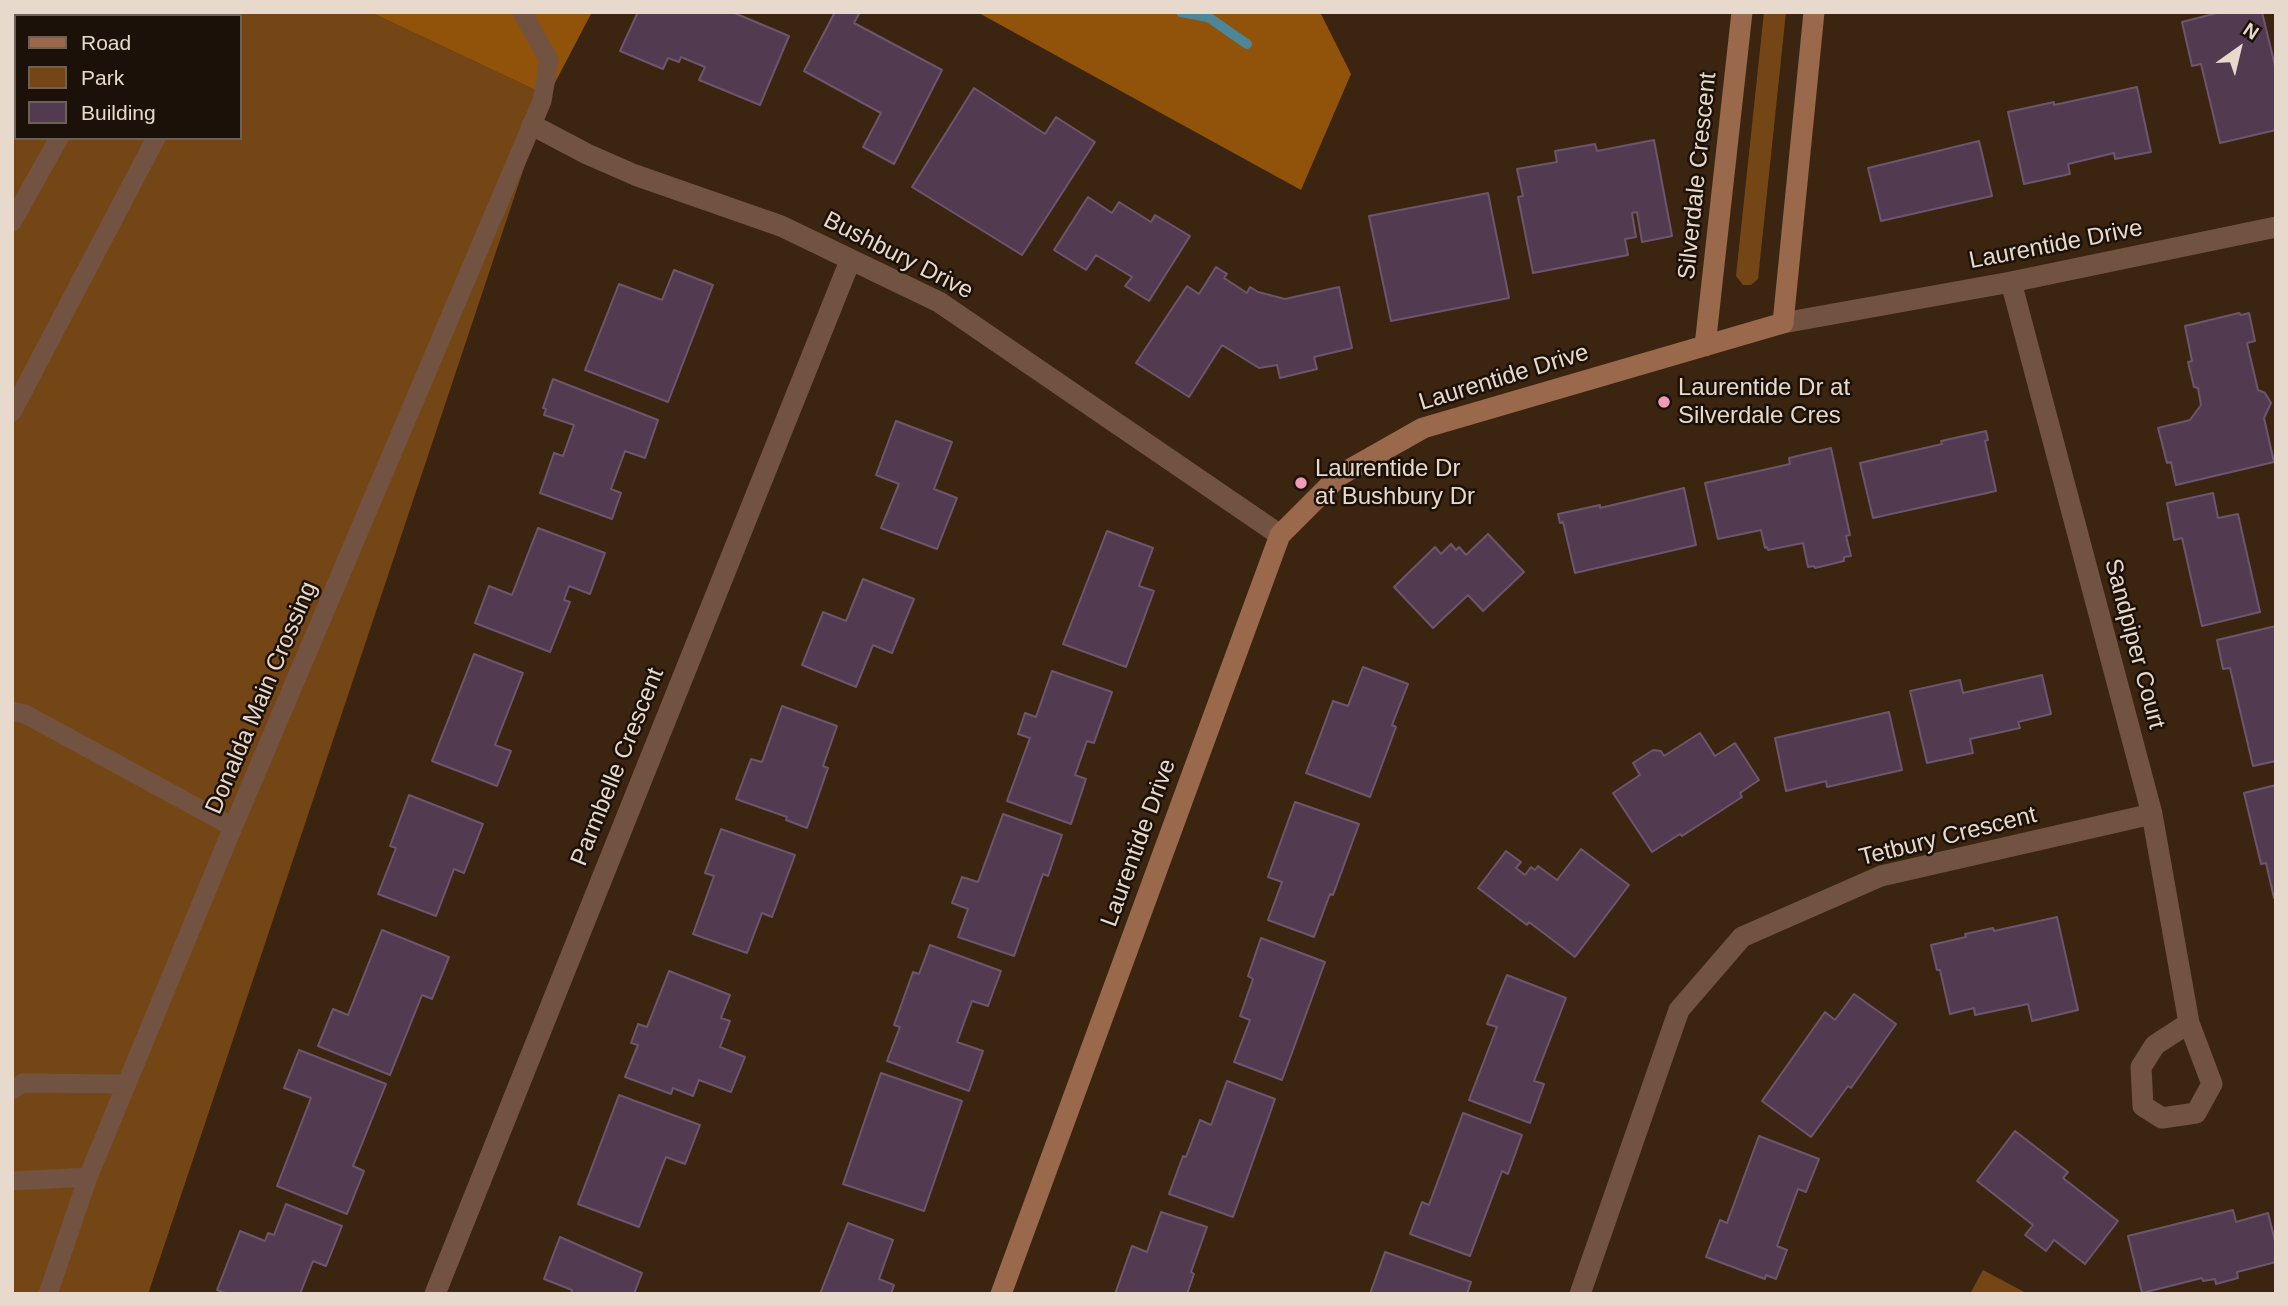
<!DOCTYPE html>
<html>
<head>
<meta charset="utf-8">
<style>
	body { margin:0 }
	#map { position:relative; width:2288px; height:1306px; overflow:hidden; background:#3b2510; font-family:Arial,sans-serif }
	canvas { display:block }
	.frame { position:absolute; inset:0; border:14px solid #e8d9cd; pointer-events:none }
	.legend { position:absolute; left:14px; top:14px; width:228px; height:126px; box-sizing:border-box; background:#1b1108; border:2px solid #6d6157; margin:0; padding:9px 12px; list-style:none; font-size:21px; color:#e8d9cd }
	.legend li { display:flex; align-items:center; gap:14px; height:35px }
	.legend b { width:35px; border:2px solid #6d6157 }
	.north { position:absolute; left:2204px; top:14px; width:70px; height:70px; -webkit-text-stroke:5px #1b1108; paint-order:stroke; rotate:34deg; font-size:19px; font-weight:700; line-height:28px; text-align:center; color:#e8d9cd }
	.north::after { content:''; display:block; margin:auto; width:24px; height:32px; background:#e8d9cd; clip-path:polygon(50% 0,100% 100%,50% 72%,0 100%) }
</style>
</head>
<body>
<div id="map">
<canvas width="2288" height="1306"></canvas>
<div class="frame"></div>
<ul class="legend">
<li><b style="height:9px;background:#9a694c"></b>Road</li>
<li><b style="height:19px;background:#754615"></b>Park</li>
<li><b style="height:19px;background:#523b51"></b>Building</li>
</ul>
<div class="north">N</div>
</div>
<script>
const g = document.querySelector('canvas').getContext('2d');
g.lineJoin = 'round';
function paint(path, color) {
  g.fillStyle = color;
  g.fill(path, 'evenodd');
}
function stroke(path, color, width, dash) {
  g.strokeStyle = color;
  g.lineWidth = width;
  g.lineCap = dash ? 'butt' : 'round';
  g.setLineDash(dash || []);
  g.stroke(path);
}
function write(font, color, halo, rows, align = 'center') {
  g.font = font + ' Arial,sans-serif';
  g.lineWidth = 5;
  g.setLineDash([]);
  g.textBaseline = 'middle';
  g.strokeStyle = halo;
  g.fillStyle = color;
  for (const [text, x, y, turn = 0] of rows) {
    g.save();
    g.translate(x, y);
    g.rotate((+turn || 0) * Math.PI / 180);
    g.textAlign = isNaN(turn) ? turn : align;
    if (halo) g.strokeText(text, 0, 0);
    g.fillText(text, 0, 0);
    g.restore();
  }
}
paint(new Path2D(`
	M61 12H370L548 96 148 1294H12V102L16 96V138H240V16H59Z
	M1764 12H1786L1758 279 1751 285H1743L1736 276Z
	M1983 1270 2028 1294H1970Z`), '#754615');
paint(new Path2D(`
	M370 12H592L548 96Z
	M977 12H1320L1351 74 1301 190Z`), '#905309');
stroke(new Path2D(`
	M1181 12 1208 17 1247 44`), '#4d8698', 10);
const building = new Path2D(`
	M638 12H732L789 36 760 105 699 80 705 67 681 57 679 62 668 58 663 69 620 51Z
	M835 12H860L854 23 942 70 894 164 863 147 881 113 804 71Z
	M2221 12H2262L2276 70V130L2220 143 2201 64 2192 66 2182 22Z
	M2137 87 2151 152 2115 159 2114 153 2068 164 2070 174 2024 184 2008 112 2054 102V105Z
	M974 88 1045 134 1056 117 1095 142 1022 255 912 187Z
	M1654 140 1672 236 1642 242 1637 212 1632 213 1636 237 1625 239 1628 255 1533 273 1518 197 1523 196 1517 169 1557 162 1555 151 1595 144 1597 151Z
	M1979 141 1992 196 1881 221 1868 168Z
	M1488 193 1509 298 1391 321 1369 216Z
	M1088 197 1112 213 1119 202 1151 222 1155 215 1190 236 1149 301 1125 286 1132 277 1096 255 1086 270 1054 250Z
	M1216 267 1227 274 1224 278 1247 293 1250 287 1258 292 1285 299 1339 287 1352 348 1314 357 1317 369 1280 378 1277 365 1259 368 1222 345 1189 397 1136 363 1187 286 1199 294Z
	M674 270 713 285 668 402 585 370 619 284 662 300Z
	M2239 313 2241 315 2249 313 2255 341 2247 343 2258 390 2265 393 2271 403 2264 418 2274 462 2176 485 2171 462 2167 463 2158 428 2190 420 2201 405 2198 388 2194 387 2188 362 2192 361 2185 326Z
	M553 379 658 420 645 458 625 451 611 489 621 493 612 519 540 493 554 453 563 456 574 425 544 415 546 409 543 408Z
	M896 421 952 442 934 489 957 498 937 549 881 528 899 484 876 475Z
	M1986 431 1988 440 1985 441 1996 491 1873 518 1860 463 1942 444 1941 441Z
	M1831 448 1850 535 1846 536 1851 556 1844 557V561L1815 568 1814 566 1808 567 1803 543 1768 550 1767 547 1765 548 1761 530 1718 539 1705 483 1790 464 1789 458Z
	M1684 488 1696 545 1575 573 1563 522 1560 523 1558 514 1600 505V508Z
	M2213 493 2218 518 2238 514 2260 612 2202 626 2182 538 2174 540 2167 503Z
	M538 528 605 553 590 594 569 586 564 600 570 602 550 652 475 623 489 586 512 595Z
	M1107 531 1153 548 1139 586 1154 591 1126 667 1063 644Z
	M1488 534 1524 572 1483 611 1468 595 1433 628 1394 587 1435 547 1441 554 1451 544 1456 550 1459 547 1466 555Z
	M863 579 914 599 892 653 873 645 856 687 802 665 823 612 846 621Z
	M2276 626V761L2253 766 2230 668 2223 669 2217 640Z
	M474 654 523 673 495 745 511 751 497 786 432 761Z
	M1363 667 1408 684 1392 725 1396 727 1370 797 1306 773 1333 701 1348 706Z
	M1052 671 1112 692 1094 743 1087 741 1075 775 1086 779 1071 824 1007 801 1030 738 1018 734 1025 713 1036 717Z
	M2042 675 2051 714 2018 722 2020 728 1970 739 1973 753 1927 763 1910 691 1960 680 1963 693Z
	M782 706 837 726 823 766 828 768 807 828 786 820 787 817 736 799 751 759 762 762Z
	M1889 712 1902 770 1827 787 1826 781 1786 791 1775 738Z
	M1700 733 1715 756 1735 743 1759 780 1740 793 1742 797 1682 836 1680 834 1652 852 1613 793 1640 775 1633 763 1653 750 1661 751 1664 756Z
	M2276 785V898H2274L2266 863 2261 864 2244 793Z
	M409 795 483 824 464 873 454 869 436 916 378 894 396 848 390 846Z
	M1295 802 1359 824 1333 895 1330 894 1314 937 1268 920 1282 882 1268 877Z
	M1003 814 1062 835 1048 876 1043 874 1014 956 958 937 968 909 952 903 962 877 978 882Z
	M721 829 795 855 772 917 762 913 747 953 693 934 714 876 705 873Z
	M1581 849 1629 885 1575 957 1529 922 1527 925 1478 888 1506 851 1521 862 1516 868 1525 875 1531 867 1535 870 1538 866 1557 880Z
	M2057 917 2078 1010 2032 1021 2028 1004 1975 1015 1974 1008 1950 1014 1940 970H1937L1931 945 1966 937 1965 934 1993 928 1994 931Z
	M382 930 449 957 432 999 422 995 390 1075 318 1046 333 1009 348 1015Z
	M1261 938 1325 962 1282 1080 1234 1062 1250 1020 1240 1016 1253 979 1248 976Z
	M930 945 1001 971 988 1006 972 1001 957 1042 983 1051 969 1091 887 1061 900 1027 894 1025 913 972 919 974Z
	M669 971 730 995 721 1018 730 1021 720 1047 745 1057 731 1092 699 1080 693 1096 673 1088 671 1094 625 1077 638 1045 631 1043 638 1024 647 1027Z
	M1507 975 1566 998 1534 1081 1544 1084 1530 1123 1469 1100 1497 1027 1487 1024Z
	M1854 994 1896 1024 1851 1088 1848 1086 1811 1137 1762 1101 1825 1012 1835 1020Z
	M299 1050 386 1084 353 1166 364 1171 347 1214 277 1186 311 1098 284 1088Z
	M881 1073 962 1101 924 1211 843 1184Z
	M1227 1081 1275 1099 1233 1217 1169 1194 1183 1156 1186 1157 1200 1120 1211 1125Z
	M619 1095 700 1125 685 1164 666 1157 639 1227 578 1204Z
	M1463 1113 1522 1135 1508 1174 1502 1171 1470 1256 1410 1234 1422 1202 1429 1205Z
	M2015 1131 2068 1172 2063 1178 2118 1221 2085 1264 2054 1240 2046 1251 2025 1235 2033 1225 1977 1181Z
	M1759 1136 1819 1159 1806 1192 1798 1189 1777 1246 1787 1250 1776 1279 1766 1275 1765 1279 1706 1257 1720 1220 1727 1223Z
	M286 1204 342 1226 326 1266 313 1261 300 1294H228L217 1290 240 1231 265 1241 268 1233 274 1235Z
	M2233 1210 2236 1222 2268 1213 2276 1245V1262L2237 1272 2238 1278 2216 1284 2215 1279 2203 1281 2202 1278 2142 1293 2128 1236Z
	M1161 1212 1207 1227 1191 1272 1194 1274 1187 1294H1115L1132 1246 1147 1252Z
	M848 1223 893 1240 879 1279 894 1285 891 1294H820Z
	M560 1237 642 1273 634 1294H571L572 1290 544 1279Z
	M1385 1252 1471 1282 1467 1294H1370Z`);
paint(building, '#523b51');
stroke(building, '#6d556d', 2);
stroke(new Path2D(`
	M128 16 130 12
	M221 16 223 12
	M12 222 59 138
	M12 412 156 138
	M12 711 25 714 233 827
	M12 1090 23 1083 127 1084
	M12 1181 88 1177
	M48 1294 88 1177 233 827 542 101 549 60 522 12`), '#725341', 19);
stroke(new Path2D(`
	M532 125 587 154 635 175 781 226 939 302 1280 535
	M2011 282 2152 814 2189 1023 2212 1084 2196 1113 2162 1118 2143 1106 2141 1067 2155 1045 2189 1023
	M1783 323 2011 282 2276 227
	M435 1294 850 261
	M1580 1294 1679 1010 1742 937 1881 876 2152 814`), '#725341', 21);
stroke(new Path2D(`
	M1705 346 1742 12
	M1001 1294 1280 535 1340 475 1423 428 1783 323 1814 12`), '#9a694c', 21);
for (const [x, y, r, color] of [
	[1664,402,7,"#ef9ab8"],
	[1301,483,7,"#ef9ab8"]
]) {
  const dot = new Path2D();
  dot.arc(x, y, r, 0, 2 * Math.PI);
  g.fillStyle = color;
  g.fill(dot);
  stroke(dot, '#1b1108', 2.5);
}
write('24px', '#e8d9cd', '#1b1108', [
	["Silverdale Crescent",1698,176,-84],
	["Laurentide Drive",2056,245,-11],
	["Bushbury Drive",898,256,27],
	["Laurentide Drive",1504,378,-17],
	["Sandpiper Court",2134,644,75],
	["Donalda Main Crossing",262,698,-67],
	["Parmbelle Crescent",618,767,-68],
	["Tetbury Crescent",1948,837,-14],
	["Laurentide Drive",1139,843,-70]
]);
write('24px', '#e8d9cd', '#1b1108', [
	["Laurentide Dr at",1678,388],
	["Silverdale Cres",1678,416],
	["Laurentide Dr",1315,469],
	["at Bushbury Dr",1315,497]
], 'left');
</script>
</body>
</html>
